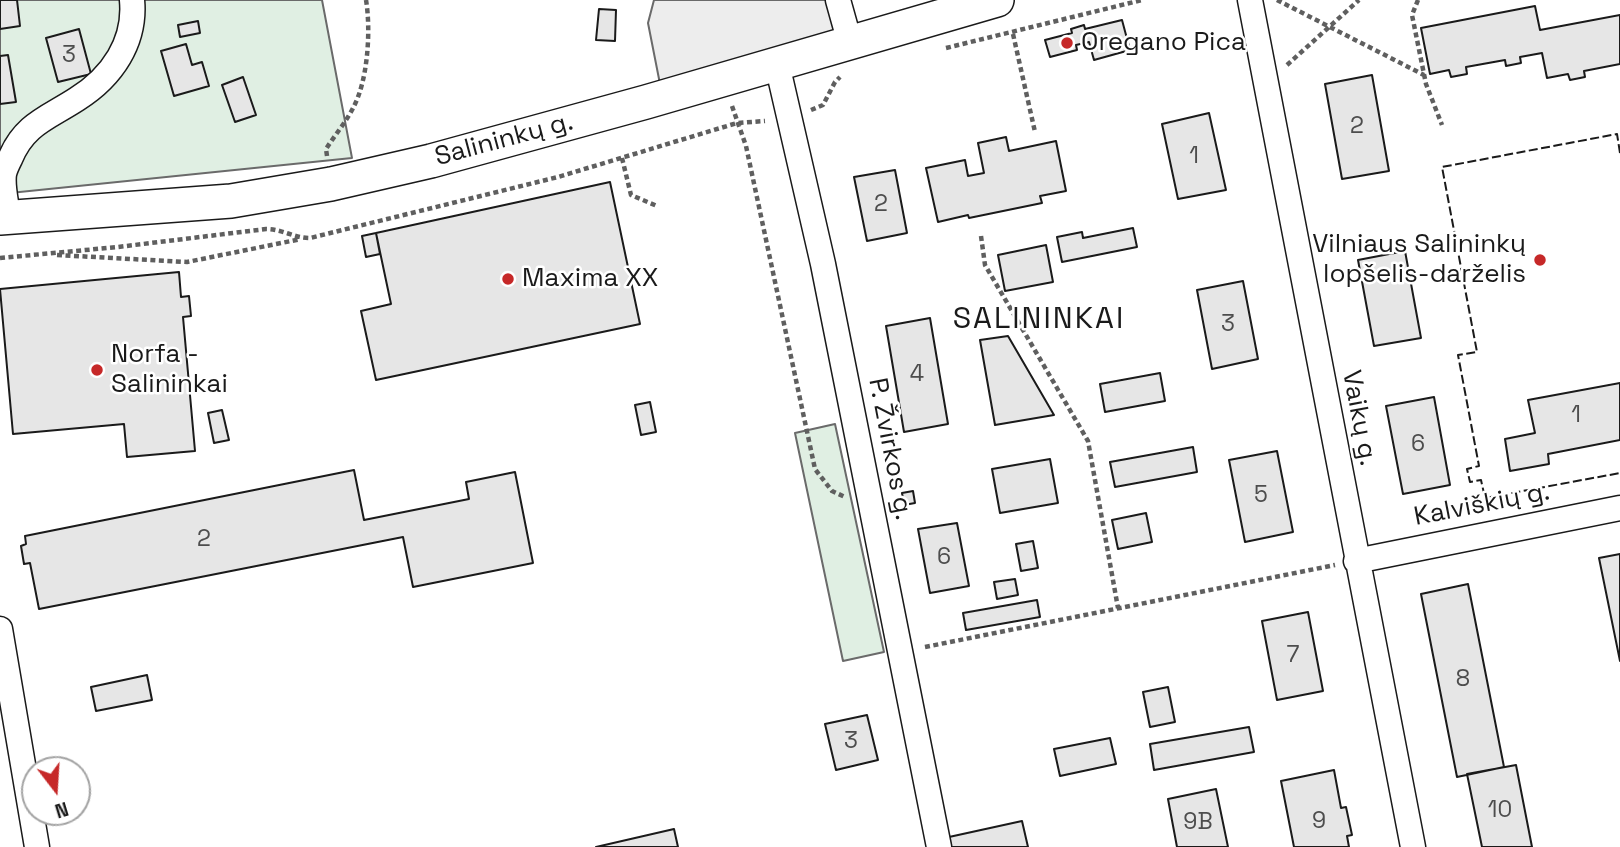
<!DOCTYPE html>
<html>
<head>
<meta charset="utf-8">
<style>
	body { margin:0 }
	#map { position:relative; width:1620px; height:847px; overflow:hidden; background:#fff; font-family:"Space Grotesk",sans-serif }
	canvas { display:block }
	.north { position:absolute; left:21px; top:756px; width:70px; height:70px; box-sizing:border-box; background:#fff; border:2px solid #a3a3a3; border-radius:50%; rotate:163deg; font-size:19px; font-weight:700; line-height:28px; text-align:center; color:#1a1a1a }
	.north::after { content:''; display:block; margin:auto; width:24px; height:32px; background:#c62828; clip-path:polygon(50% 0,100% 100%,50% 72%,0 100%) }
</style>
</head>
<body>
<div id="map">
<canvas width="1620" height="847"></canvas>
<div class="north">N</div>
</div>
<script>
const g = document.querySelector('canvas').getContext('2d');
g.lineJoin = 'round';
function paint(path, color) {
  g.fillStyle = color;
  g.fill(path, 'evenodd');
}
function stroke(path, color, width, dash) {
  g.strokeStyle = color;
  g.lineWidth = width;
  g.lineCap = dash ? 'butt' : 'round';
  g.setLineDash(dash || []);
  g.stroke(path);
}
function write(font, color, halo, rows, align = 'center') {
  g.font = font + ' "Space Grotesk",sans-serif';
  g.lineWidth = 5;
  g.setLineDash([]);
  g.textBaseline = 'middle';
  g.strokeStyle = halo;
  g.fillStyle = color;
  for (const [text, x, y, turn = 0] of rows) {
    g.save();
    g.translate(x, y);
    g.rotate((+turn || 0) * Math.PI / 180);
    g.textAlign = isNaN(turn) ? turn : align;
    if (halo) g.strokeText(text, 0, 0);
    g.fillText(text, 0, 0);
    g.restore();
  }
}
const green = new Path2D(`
	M0 0H322L352 158 0 194Z
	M835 424 884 652 843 661 795 433Z`);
paint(green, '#e0efe3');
stroke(green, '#6a6a6a', 2);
const parking = new Path2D(`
	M654 0H830L839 34 660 84 648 23Z`);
paint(parking, '#ededed');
stroke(parking, '#6a6a6a', 2);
const building = new Path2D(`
	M0 0H17L20 26 0 29Z
	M1535 6 1540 30 1620 15V64L1584 71 1585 77 1570 80 1568 74 1547 78 1542 53 1520 57 1521 63 1506 66 1505 60 1466 67 1467 74 1451 77 1449 70 1430 74 1421 28Z
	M599 9 616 10 615 41 596 40Z
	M1122 20 1130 50 1094 60 1089 42 1076 45 1077 50 1050 57 1045 40 1072 33 1071 29 1084 25 1085 29Z
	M198 21 200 33 180 37 178 25Z
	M79 29 91 74 58 82 46 38Z
	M186 44 192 65 202 62 209 86 174 96 161 51Z
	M8 55 16 102 0 104V56Z
	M1372 75 1389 171 1342 179 1325 84Z
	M243 77 256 115 235 122 222 85Z
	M1209 113 1226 190 1178 199 1162 124Z
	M1006 137 1009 151 1056 141 1066 191 1040 196 1042 203 969 218 968 215 938 222 926 168 965 160 968 176 984 173 978 143Z
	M895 170 907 233 867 241 854 177Z
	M610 182 640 324 376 380 361 311 391 304 376 233Z
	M1133 228 1137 247 1062 262 1057 237 1082 232 1083 238Z
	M376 233 380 254 366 257 362 236Z
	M1046 245 1053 282 1005 291 998 255Z
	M1405 251 1421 338 1374 346 1358 260Z
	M179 272 181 297 189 296 191 316 183 317 195 451 127 457 124 424 13 434 0 289Z
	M1243 281 1258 359 1212 369 1197 290Z
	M930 318 948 424 904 432 886 326Z
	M1008 336 1054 415 995 425 980 340Z
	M1160 373 1165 401 1105 412 1100 384Z
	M1620 383V440L1548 454 1549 464 1510 471 1505 439 1535 433 1528 400Z
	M1434 397 1450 485 1403 494 1386 406Z
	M650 402 656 432 641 435 635 405Z
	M222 410 229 440 214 443 208 413Z
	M1193 447 1197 472 1115 487 1110 462Z
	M1277 451 1293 532 1245 542 1229 460Z
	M1050 459 1058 503 1000 513 992 469Z
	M354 470 364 520 469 499 466 482 515 472 533 563 413 587 403 537 39 609 30 563 24 564 21 546 26 544 25 536Z
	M913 491 915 503 904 505 902 493Z
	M1146 513 1152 542 1118 549 1112 520Z
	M957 523 969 586 930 593 918 529Z
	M1033 541 1038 568 1021 571 1016 544Z
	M1620 554V661L1599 558Z
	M1015 579 1018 595 997 599 994 582Z
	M1468 584 1504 767 1457 777 1421 594Z
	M1037 600 1040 617 966 630 963 613Z
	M1308 612 1323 691 1277 700 1262 621Z
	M147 675 152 700 96 711 91 687Z
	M1168 687 1175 722 1150 727 1143 692Z
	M867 715 878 760 836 770 825 724Z
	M1249 727 1254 752 1154 770 1150 744Z
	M1110 738 1116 764 1060 776 1054 749Z
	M1516 765 1532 847H1482L1467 774Z
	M1334 770 1341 808 1346 807 1352 835 1347 836 1349 847H1294L1281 781Z
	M1216 789 1228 847H1177L1168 799Z
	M1022 821 1028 847H951L949 837Z
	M674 829 678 847H596Z`);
paint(building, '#e6e6e6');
stroke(building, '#1a1a1a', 2);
const minor = new Path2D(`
	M838 0 850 43
	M1250 0 1413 847
	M777 64 823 264 939 847
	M8 217C7 204 2 187 4 174 5 169 8 163 10 159 24 124 48 118 77 99 112 77 136 42 132 0
	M1356 561 1620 508
	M0 629 37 847`);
const secondary = new Path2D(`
	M0 218 231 201 331 184 431 161 646 102 997 0`);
stroke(minor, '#1a1a1a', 27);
stroke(secondary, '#1a1a1a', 36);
stroke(new Path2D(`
	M1277 0 1424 75
	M1418 0 1412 15 1426 84 1442 125
	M1013 34 1035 132
	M946 48 1142 0
	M1287 65 1359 0
	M732 106 746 146 815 469 832 491 845 497
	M811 110 823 105 835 82 840 77
	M327 156 326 149C335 135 346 122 353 108 368 81 371 30 366 0
	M622 158 631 195 657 206
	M981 236 985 265 1088 441 1118 608
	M57 255 187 262 301 239
	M0 258 118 247 266 229C282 229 294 238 310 238L558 177 737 123 765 121
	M925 647 1335 565`), '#5f5f5f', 4.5, [5, 3.5]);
stroke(minor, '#fff', 24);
stroke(secondary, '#fff', 33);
stroke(new Path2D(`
	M1620 153 1617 134 1442 167 1477 352 1458 355 1479 466 1467 469 1470 482 1481 480 1485 498 1620 473`), '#1a1a1a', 2, [9, 3.5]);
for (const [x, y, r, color] of [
	[1067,43,7,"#c62828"],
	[1540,260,7,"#c62828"],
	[508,279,7,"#c62828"],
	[97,370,7,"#c62828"]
]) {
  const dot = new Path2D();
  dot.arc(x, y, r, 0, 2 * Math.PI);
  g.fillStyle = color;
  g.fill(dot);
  stroke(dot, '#fff', 2.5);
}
write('23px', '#4d4d4d', null, [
	["3",69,56],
	["2",1357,127],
	["1",1194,157],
	["2",881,205],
	["3",1228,325],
	["4",917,375],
	["1",1576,416],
	["6",1418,445],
	["5",1261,496],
	["2",204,540],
	["6",944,558],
	["7",1293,656],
	["8",1463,680],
	["3",851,742],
	["10",1500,811],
	["9",1319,822],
	["9B",1198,823]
]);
write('26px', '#1a1a1a', '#fff', [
	["Oregano Pica",1081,43],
	["Vilniaus Salininkų",1526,245,"right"],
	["lopšelis-darželis",1526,275,"right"],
	["Maxima XX",522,279],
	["Norfa -",111,355],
	["Salininkai",111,385]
], 'left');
write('26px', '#1a1a1a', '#fff', [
	["Salininkų g.",504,140,-15],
	["Vaikų g.",1359,418,79],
	["P. Žvirkos g.",890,449,79],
	["Kalviškių g.",1482,505,-11]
]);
g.letterSpacing = '2px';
write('30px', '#1a1a1a', '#fff', [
	["SALININKAI",1039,320]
]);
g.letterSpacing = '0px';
</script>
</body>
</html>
